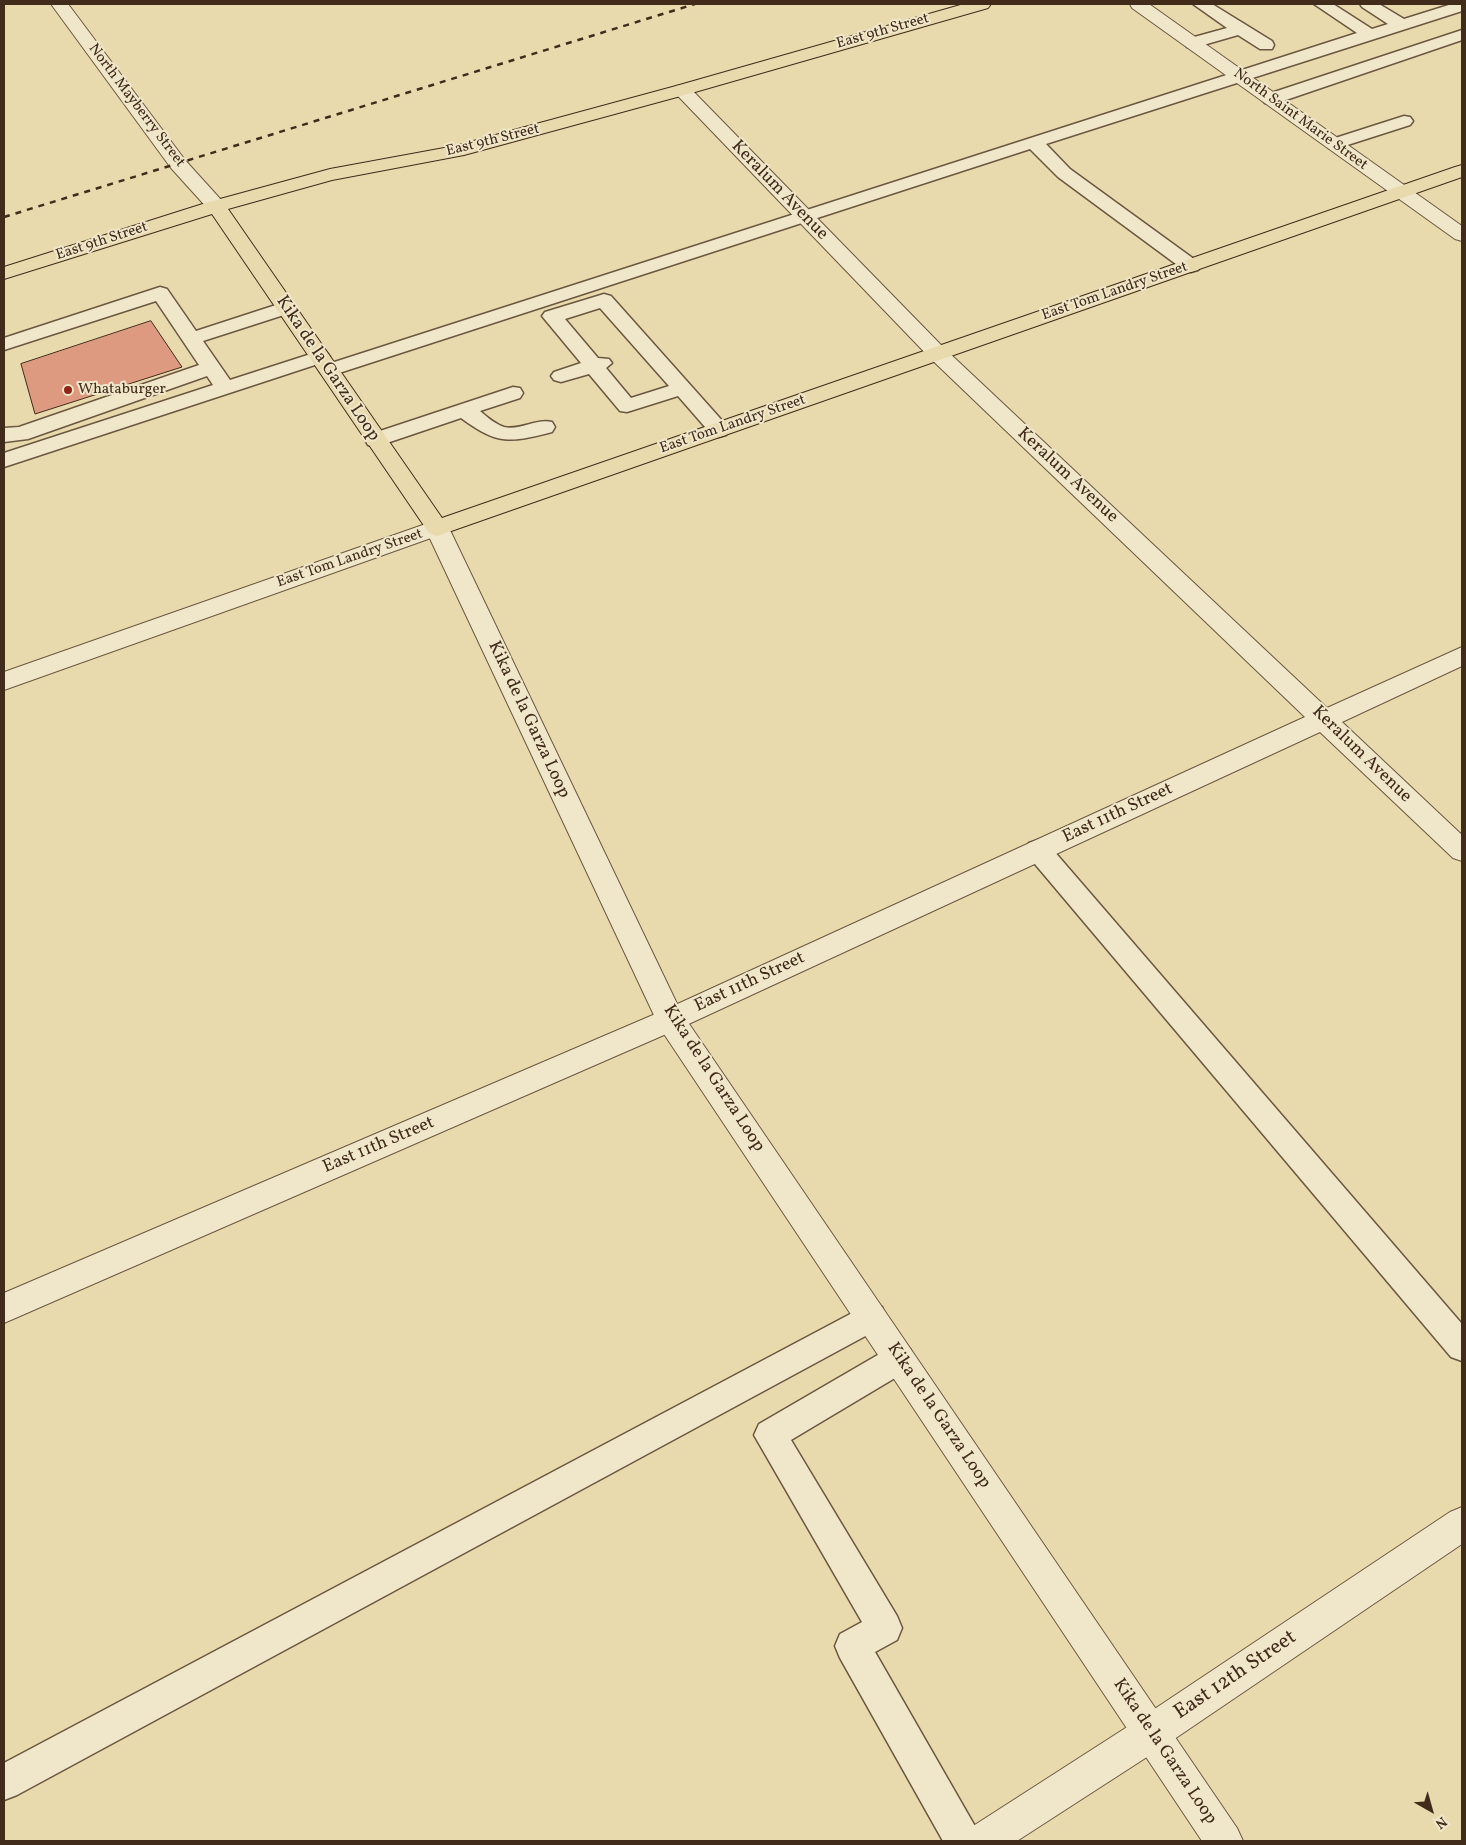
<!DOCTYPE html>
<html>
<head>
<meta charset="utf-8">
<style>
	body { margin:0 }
	#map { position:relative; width:1466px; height:1845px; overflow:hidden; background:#e8daad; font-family:Vollkorn,serif }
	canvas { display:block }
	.frame { position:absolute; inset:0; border:5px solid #412b1b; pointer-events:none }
	.north { position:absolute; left:1406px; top:1785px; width:50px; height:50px; -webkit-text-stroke:4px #f0e7ca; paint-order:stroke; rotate:142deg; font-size:14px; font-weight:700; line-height:20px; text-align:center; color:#412b1b }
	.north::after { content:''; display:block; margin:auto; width:18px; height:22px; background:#412b1b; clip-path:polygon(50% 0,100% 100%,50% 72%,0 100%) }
</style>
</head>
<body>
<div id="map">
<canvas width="1466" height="1845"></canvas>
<div class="frame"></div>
<div class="north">N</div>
</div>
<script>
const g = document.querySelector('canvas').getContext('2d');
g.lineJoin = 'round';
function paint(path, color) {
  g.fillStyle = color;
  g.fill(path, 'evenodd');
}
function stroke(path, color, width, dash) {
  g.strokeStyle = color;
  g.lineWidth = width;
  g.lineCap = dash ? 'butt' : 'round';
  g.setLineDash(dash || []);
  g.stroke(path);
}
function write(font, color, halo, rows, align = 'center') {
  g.font = font + ' Vollkorn,serif';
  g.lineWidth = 4;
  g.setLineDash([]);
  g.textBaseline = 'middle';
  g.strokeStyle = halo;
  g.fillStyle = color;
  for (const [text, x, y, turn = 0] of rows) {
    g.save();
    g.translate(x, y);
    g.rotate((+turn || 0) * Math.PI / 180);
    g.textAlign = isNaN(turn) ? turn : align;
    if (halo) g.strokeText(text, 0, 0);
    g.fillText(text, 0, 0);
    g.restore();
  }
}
const building = new Path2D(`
	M151 321 182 367 35 414 21 364Z`);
paint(building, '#de9a80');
stroke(building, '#412b1b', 1);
const service = new Path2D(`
	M1193 4H1212L1272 41 1274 45 1272 49H1260L1238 35 1193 48 1187 47 1185 43 1187 39 1227 28Z
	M1314 4H1333L1372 29 1388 24 1362 7 1360 4H1379L1404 19 1452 4H1462V11L1046 144 1070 169 1198 262 1201 266 1198 270 1191 272 1184 270 1058 177 1030 149 336 374 329 376 322 374 319 370 322 366 1357 33Z
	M1462 30V40L1277 103 1271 104 1265 103 1262 99 1265 95Z
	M1404 116 1410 117 1413 121 1410 125 1335 149 1329 148 1326 144 1329 140Z
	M160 287 167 289 196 331 279 304 286 302 293 304 296 308 293 312 203 341 230 380 320 351 327 353 330 357 327 361 4 467V453L213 385 207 376 28 439 4 442V428L19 427 199 365 156 301 4 350V338Z
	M604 294 611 296 726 425 729 430 726 435 719 437 712 435 678 396 627 412 620 411 589 374 561 382 554 380 551 376 554 372 581 363 542 316 545 312ZM600 308 669 386 631 398 606 368 612 363 609 359 598 358 565 319Z
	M513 387 520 388 523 393 520 398 480 411C487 417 495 424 504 427 520 431 536 418 552 422L555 427 552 432C509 443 498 445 461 418L375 447 368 445 365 440 368 435Z
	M1038 840 1047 843 1462 1324V1361L1451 1357 1029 857 1025 850 1029 843Z
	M871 1303 882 1307 886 1317 882 1327 17 1795 4 1800V1763Z
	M899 1344 910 1349 915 1359 910 1369 791 1440 897 1616 902 1628 897 1640 875 1652 976 1828 981 1841H943L840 1658 835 1646 840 1634 862 1622 754 1435 759 1424 888 1349Z`);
const minor = new Path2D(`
	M1130 4H1149L1462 226V241L1455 239 1132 8Z
	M682 85 688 86 945 349 1327 708 1462 647V666L1342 722 1462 835V861L1453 858 1320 732 680 1028 4 1323V1293L660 1012 1305 717 931 359 676 94 673 90 676 86Z
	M437 520 445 523 449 528 445 533 4 690V672Z
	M1462 1507V1544L1164 1746 1017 1841H964L970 1828 1138 1720 1450 1512Z`);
const tertiary = new Path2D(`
	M51 4H68L185 160 223 202 226 206 223 210 216 212 209 210 171 168Z
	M437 520 445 523 449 528 681 1012 1237 1828 1243 1841H1202L660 1028 425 528 429 523Z`);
const primary = new Path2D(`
	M964 4H991L988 8 688 94 464 155 332 180 228 209 442 518 1455 167 1462 165V177L437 536 429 533 212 214 4 279V267L209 202 330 169 455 146 676 86Z`);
stroke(service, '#6b5740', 3);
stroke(minor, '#6b5740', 2);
stroke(tertiary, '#6b5740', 2);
stroke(primary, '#412b1b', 2);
paint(service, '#f0e7ca');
paint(minor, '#f0e7ca');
paint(tertiary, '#f0e7ca');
paint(primary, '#e8daad');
stroke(new Path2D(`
	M4 217 695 4`), '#412b1b', 2.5, [6, 6]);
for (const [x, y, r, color] of [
	[68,390,5,"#8f2418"]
]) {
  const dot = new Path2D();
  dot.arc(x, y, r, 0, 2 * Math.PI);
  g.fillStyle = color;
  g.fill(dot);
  stroke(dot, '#f0e7ca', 2);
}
write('15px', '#412b1b', '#f0e7ca', [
	["East 9th Street",883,32,-16],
	["North Mayberry Street",136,106,53],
	["North Saint Marie Street",1300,120,36],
	["East 9th Street",493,141,-14],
	["East 9th Street",102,242,-18],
	["East Tom Landry Street",1115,292,-19],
	["East Tom Landry Street",733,425,-19],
	["East Tom Landry Street",350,559,-19]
]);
write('15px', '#412b1b', '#f0e7ca', [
	["Whataburger",78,390]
], 'left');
write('18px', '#412b1b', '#f0e7ca', [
	["Keralum Avenue",779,191,46],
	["Kika de la Garza Loop",327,369,56],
	["Keralum Avenue",1067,476,43],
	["Kika de la Garza Loop",528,720,65],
	["Keralum Avenue",1361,755,44],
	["East 11th Street",1118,814,-25],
	["East 11th Street",750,983,-25],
	["Kika de la Garza Loop",713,1079,57],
	["East 11th Street",379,1146,-23],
	["Kika de la Garza Loop",938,1416,56],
	["Kika de la Garza Loop",1164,1752,56]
]);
write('21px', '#412b1b', '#f0e7ca', [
	["East 12th Street",1236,1676,-34]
]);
</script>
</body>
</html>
